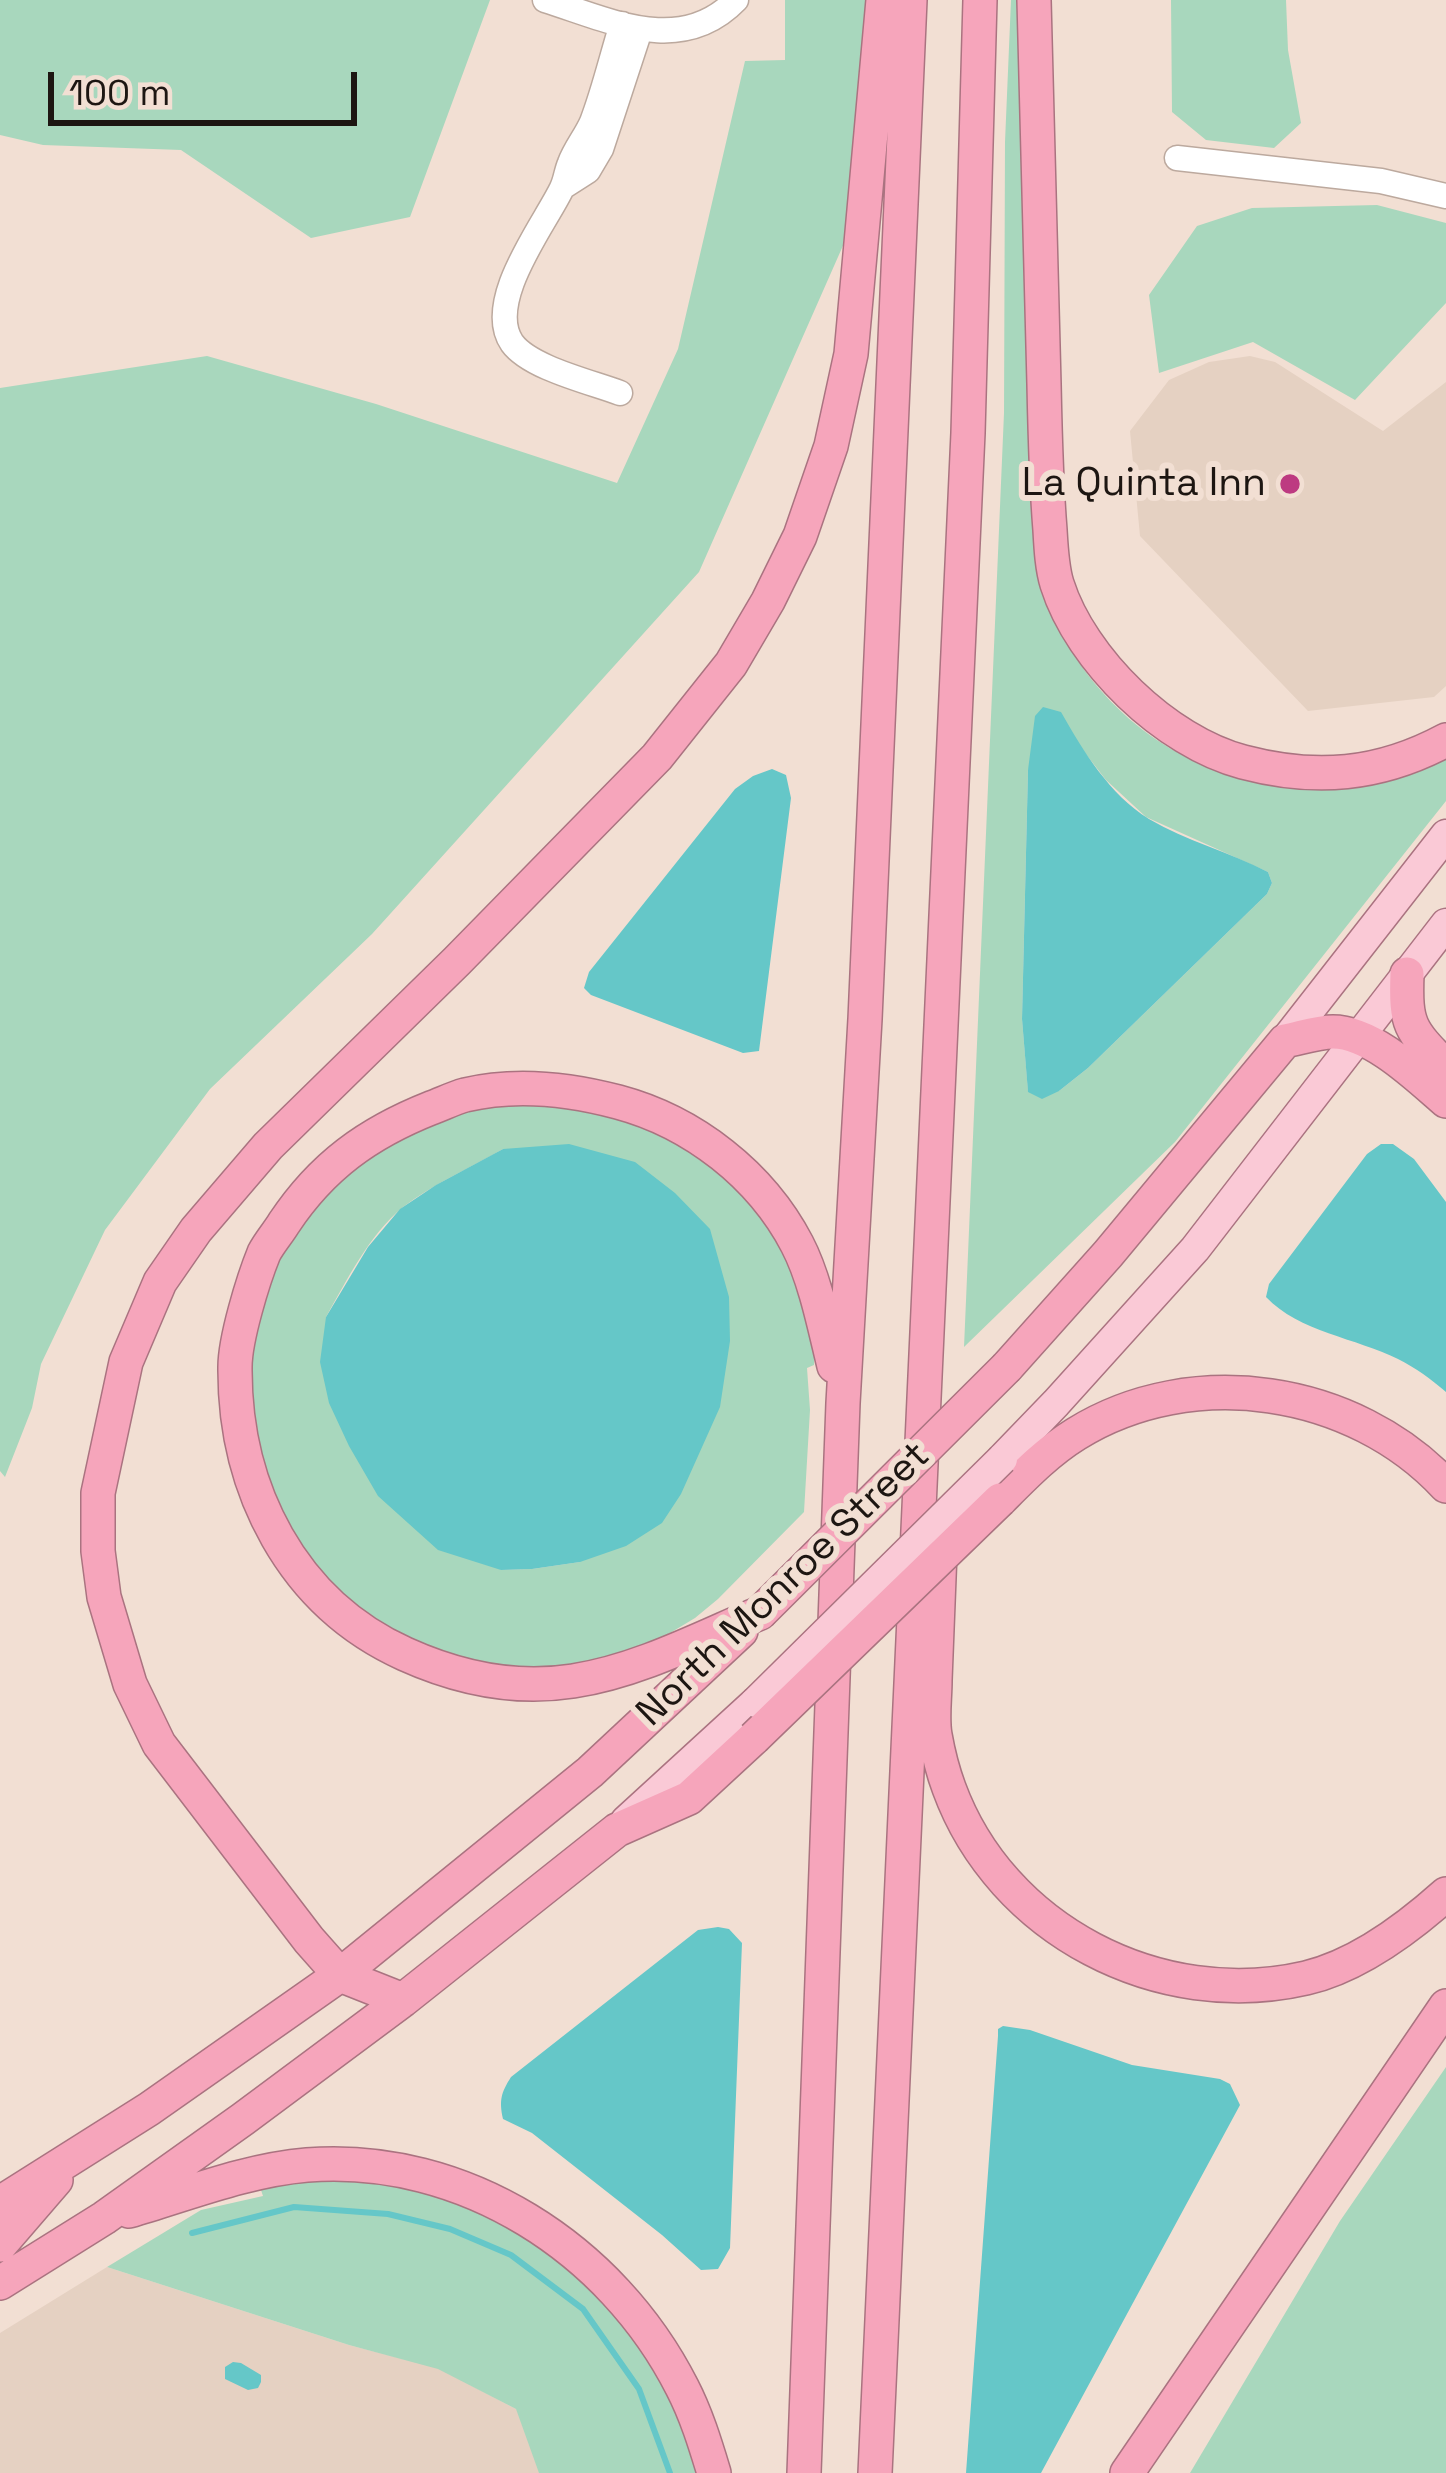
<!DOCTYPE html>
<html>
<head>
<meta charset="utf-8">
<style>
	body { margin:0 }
	#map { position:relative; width:1446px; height:2473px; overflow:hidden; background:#f2dfd3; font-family:"Space Grotesk",sans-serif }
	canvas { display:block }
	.scale { position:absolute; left:48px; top:72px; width:309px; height:54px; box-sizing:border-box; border:6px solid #1d1612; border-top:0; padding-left:15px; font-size:36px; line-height:42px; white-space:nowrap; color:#1d1612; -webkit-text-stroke:9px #f2dfd3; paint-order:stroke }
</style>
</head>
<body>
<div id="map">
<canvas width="1446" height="2473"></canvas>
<div class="scale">100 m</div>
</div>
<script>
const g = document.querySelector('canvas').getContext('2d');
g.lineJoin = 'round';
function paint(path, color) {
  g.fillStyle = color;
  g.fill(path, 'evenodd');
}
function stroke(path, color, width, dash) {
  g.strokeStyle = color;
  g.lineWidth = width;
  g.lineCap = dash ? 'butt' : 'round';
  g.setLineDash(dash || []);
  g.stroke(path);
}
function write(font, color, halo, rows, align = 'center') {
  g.font = font + ' "Space Grotesk",sans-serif';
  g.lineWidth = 12;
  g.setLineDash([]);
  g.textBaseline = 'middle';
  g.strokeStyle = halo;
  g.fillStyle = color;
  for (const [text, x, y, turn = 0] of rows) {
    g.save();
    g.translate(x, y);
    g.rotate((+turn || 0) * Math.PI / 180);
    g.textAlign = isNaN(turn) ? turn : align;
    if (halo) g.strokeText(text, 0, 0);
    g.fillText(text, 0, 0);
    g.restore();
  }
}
paint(new Path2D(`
	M1250 356 1275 362 1383 431 1446 382V686L1434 697 1308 711 1140 536 1130 431 1169 380 1209 362Z
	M107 2267 349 2345 438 2368 516 2409 582 2473H0V2333Z`), '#e5d1c2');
paint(new Path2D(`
	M0 0H490L410 217 311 238 181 150 43 145 0 135Z
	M785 0H866L849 232 699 572 372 934 210 1089 105 1230 41 1364 32 1408 5 1477 0 1471V388L207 356 376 404 617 483 678 349 745 61 785 60Z
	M1011 0H1026L1038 507 1031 511C1034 545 1037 579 1051 611 1086 694 1159 759 1247 779 1262 783 1277 787 1293 787 1307 788 1323 781 1338 778 1374 770 1410 761 1446 753V801L1175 1142 964 1347 1004 413 1005 142ZM1082 749 1106 780 1146 817 1268 872 1272 883 1267 894 1088 1068 1059 1091H1028L1022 1019 1028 769Z
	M1171 0H1286L1288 50 1301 123 1274 148 1206 140 1172 112Z
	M1377 205 1446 223V303L1355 400 1253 342 1159 373 1149 295 1197 226 1252 208Z
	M537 1099 650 1123 745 1192 787 1253 815 1332 814 1365 807 1368 810 1410 804 1512 718 1599 695 1618 670 1633 640 1648 574 1666 540 1668 483 1663 414 1644 355 1607 314 1567 295 1541 264 1476 250 1412 252 1337 270 1277 289 1242 345 1170 455 1109ZM503 1149 580 1562 532 1569 501 1570 326 1317C347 1280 369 1235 403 1207 433 1184 470 1168 503 1149Z
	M1446 2067V2473H1190L1340 2221Z
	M393 2177 538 2234 652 2351 706 2473H539L516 2409 438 2369 349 2345 107 2267 201 2210 263 2196 258 2181Z`), '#a8d7bd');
paint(new Path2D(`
	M1043 707 1061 712C1083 751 1110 795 1149 819 1186 841 1230 852 1268 872L1272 883 1267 894 1088 1068 1059 1091 1042 1099 1028 1092 1022 1019 1028 770 1035 716Z
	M772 769 786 775 791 798 759 1051 743 1053 591 995 584 988 589 972 735 789 753 776Z
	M569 1144 635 1162 675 1193 710 1229 729 1297 730 1341 720 1407 681 1494 662 1523 626 1546 580 1562 532 1569 501 1570 438 1550 378 1496 349 1446 329 1403 320 1362 326 1317 368 1247 400 1209 436 1185 503 1149Z
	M1381 1144H1393L1414 1159 1446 1202V1392C1431 1379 1416 1368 1398 1359 1356 1338 1299 1332 1266 1297L1269 1284 1367 1154Z
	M718 1927 729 1929 742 1943 730 2248 718 2269 701 2270 662 2235 532 2133 503 2119C499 2100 501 2093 511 2077L698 1930Z
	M1003 2026 1030 2030 1132 2065 1220 2079 1230 2084 1240 2105 1041 2473H966L998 2036V2029Z
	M233 2362 241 2363 261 2375V2382L258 2388 248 2390 225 2379V2367Z`), '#65c7c8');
stroke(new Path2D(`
	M192 2233 294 2207 388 2214 450 2229 511 2255 583 2309 639 2389 670 2473`), '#65c7c8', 6);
const minor = new Path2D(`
	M545 0C609 20 681 57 736 0
	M1177 158 1381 181 1446 196
	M563 187 588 171 601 149 640 30
	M620 393C591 382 530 368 512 343 484 302 544 225 561 190 566 181 566 172 570 163 575 149 586 136 592 122 604 91 612 56 622 24`);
const major = new Path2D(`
	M1285 1041 1446 835
	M1002 1459 1056 1403 1195 1249 1446 924
	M626 1821 756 1702`);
const highway = new Path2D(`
	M1034 0C1038 128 1041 256 1044 384 1045 433 1046 481 1050 530 1051 548 1052 568 1057 584 1081 660 1166 742 1243 762 1315 781 1379 776 1446 740
	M1407 974C1405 1026 1410 1030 1446 1067
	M1007 1367 1108 1254 1285 1041C1301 1038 1317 1032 1333 1032 1372 1032 1417 1076 1446 1101
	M1000 1500C1024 1476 1047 1452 1076 1434 1192 1362 1354 1387 1446 1486
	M940 1552C938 1595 937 1637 935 1680 935 1698 932 1718 935 1735 938 1752 943 1772 949 1788 1001 1930 1159 2012 1306 1978 1357 1966 1408 1928 1446 1894
	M760 1613C699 1639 638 1671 573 1681 515 1690 458 1678 405 1654 292 1603 234 1489 235 1367 235 1339 253 1280 264 1253 269 1243 278 1233 284 1223 322 1166 368 1133 431 1108 442 1104 454 1098 465 1095 515 1083 569 1089 618 1102 693 1122 761 1175 797 1244 815 1278 825 1329 834 1366
	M403 2000 340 1975 309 1940 159 1744 130 1684 104 1597 98 1551V1493L126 1362 160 1282 196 1230 268 1146 457 961 657 757 731 664 768 601 800 536 831 446 851 354 883 0
	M0 2203 149 2109 340 1975 590 1772 741 1631
	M129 2211C187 2194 247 2170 307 2165 464 2153 612 2249 682 2387 696 2414 705 2443 714 2473
	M0 2245 56 2180
	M0 2283 104 2218 243 2119 403 2000 617 1830 689 1798 754 1738
	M804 2473 843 1403 865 1019 910 0
	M875 2473 968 433 980 0
	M1127 2473 1446 2006`);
stroke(minor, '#bca99e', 27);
stroke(major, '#aa7380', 33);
stroke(highway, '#aa7380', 36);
stroke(minor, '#fff', 24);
stroke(major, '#fac9d6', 30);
stroke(highway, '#f6a5bb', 33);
const majorBridge = new Path2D(`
	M756 1702 1002 1459`);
const highwayBridge = new Path2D(`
	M760 1613 1007 1367
	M754 1738 1000 1500`);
stroke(majorBridge, '#aa7380', 33, []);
stroke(highwayBridge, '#aa7380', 36, []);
stroke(majorBridge, '#fac9d6', 30);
stroke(highwayBridge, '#f6a5bb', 33);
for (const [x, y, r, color] of [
	[1290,484,12,"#bd3a81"]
]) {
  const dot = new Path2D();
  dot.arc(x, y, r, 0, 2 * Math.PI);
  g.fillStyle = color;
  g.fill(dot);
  stroke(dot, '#f2dfd3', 4.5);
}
write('39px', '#1d1612', '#f2dfd3', [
	["La Quinta Inn",1266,484]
], 'right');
write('39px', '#1d1612', '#f2dfd3', [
	["North Monroe Street",784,1585,-44]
]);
</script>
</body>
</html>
